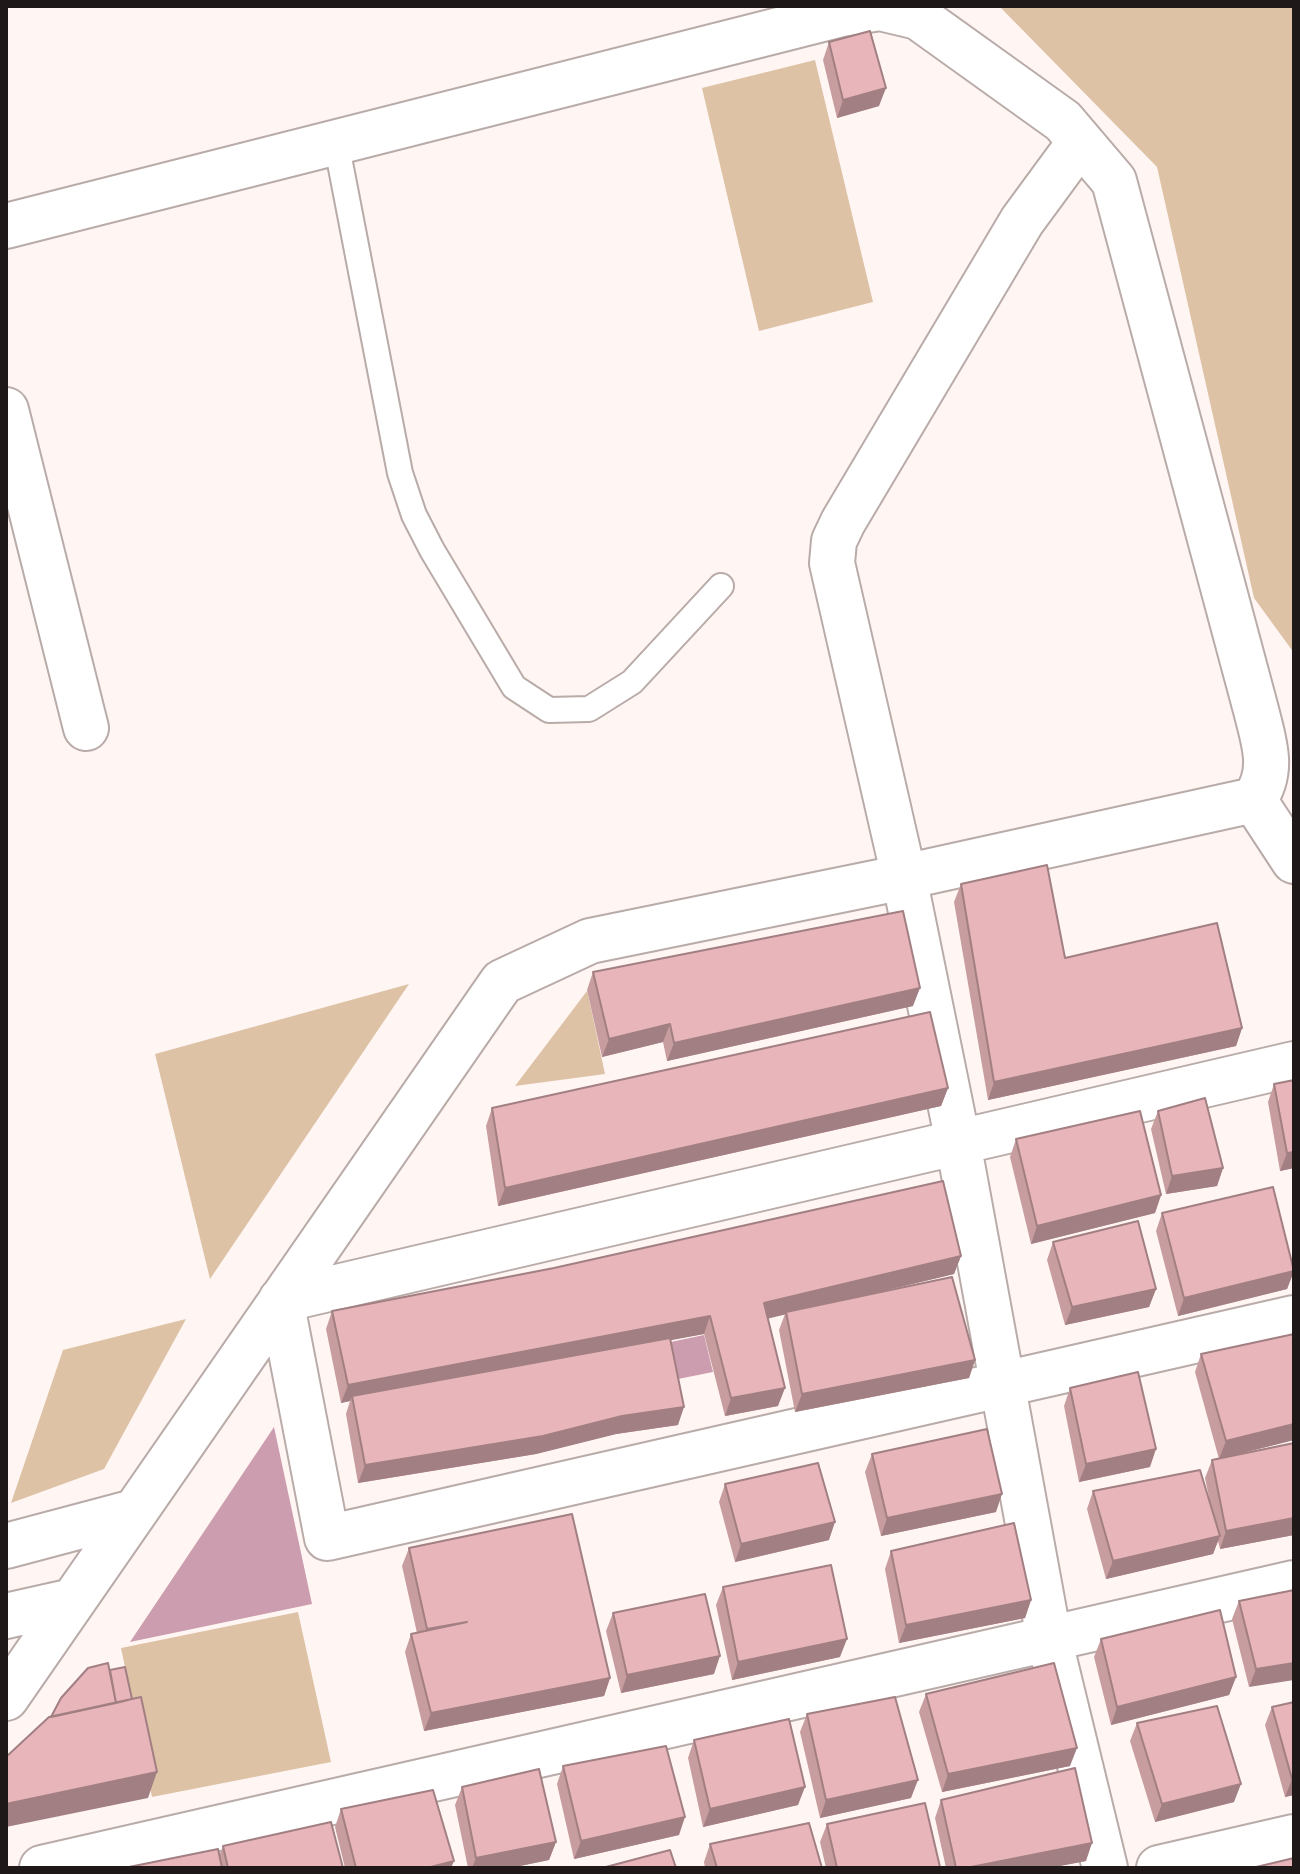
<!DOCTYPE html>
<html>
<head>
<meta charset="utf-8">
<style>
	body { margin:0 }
	#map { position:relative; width:1300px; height:1874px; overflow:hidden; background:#fff6f4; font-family:"Space Grotesk",sans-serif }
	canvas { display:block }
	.frame { position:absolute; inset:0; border:8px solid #1e1918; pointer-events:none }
</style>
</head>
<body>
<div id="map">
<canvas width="1300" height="1874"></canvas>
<div class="frame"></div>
</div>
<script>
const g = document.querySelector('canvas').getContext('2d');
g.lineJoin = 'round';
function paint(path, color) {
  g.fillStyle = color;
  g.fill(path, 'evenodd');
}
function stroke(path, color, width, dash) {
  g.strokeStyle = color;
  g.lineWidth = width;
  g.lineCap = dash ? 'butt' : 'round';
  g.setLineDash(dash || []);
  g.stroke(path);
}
paint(new Path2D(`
	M999 6H1294V653L1254 598 1157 167Z
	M815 60 873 302 759 331 702 88Z
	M409 984 210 1279 155 1054Z
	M587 990 605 1074 515 1086 587 991Z
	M186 1319 104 1469 11 1503 63 1350Z
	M298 1612 331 1762 152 1797 121 1648Z`), '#dec2a6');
paint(new Path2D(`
	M704 1335 713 1372 668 1381 666 1343Z
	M274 1427 312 1604 130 1642Z`), '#cb9dae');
const service = new Path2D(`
	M336 142 400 473 414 515 432 550 514 687 549 710 589 709 632 682 721 586`);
const minor = new Path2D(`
	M1080 142 1022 221 843 522 834 541 832 563 904 877 958 1142 1049 1638 1105 1868
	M6 226 842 14 880 8 918 17 1063 121 1114 181 1256 710C1264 742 1275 771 1254 800L904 877 590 941 502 982 6 1698
	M6 410 86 728
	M1254 800 1294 861
	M1294 1064 281 1300 327 1538 1294 1318
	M6 1546 134 1512
	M6 1616 73 1601
	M42 1868 1294 1583
	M1159 1868 1294 1837`);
stroke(service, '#b9aba8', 28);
stroke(minor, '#b9aba8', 48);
stroke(service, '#fff', 24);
stroke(minor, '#fff', 44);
paint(new Path2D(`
	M829 42 879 106 837 118 823 60Z
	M961 884 1065 958 1242 1028 1236 1046 988 1100 954 902Z
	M593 972 913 1006 667 1061 663 1042 602 1057 587 990Z
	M1274 1084 1294 1168 1280 1171 1268 1102Z
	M948 1088 941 1106 498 1206 486 1126 492 1108Z
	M1158 1111 1223 1168 1217 1186 1166 1194 1151 1129Z
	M1016 1139 1161 1195 1155 1213 1031 1244 1010 1157Z
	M1162 1213 1294 1271 1287 1289 1178 1316 1156 1231Z
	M1053 1242 1156 1289 1149 1307 1065 1325 1047 1260Z
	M961 1256 954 1274 854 1298 975 1360 969 1378 795 1412 779 1330 785 1314 768 1318 778 1406 725 1416 704 1334 670 1340 678 1425 616 1434 536 1454 358 1483 346 1414 350 1401 341 1403 326 1329 332 1311Z
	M1294 1334V1440L1230 1456 1294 1443V1535L1220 1549 1218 1541 1213 1554 1106 1579 1087 1509 1093 1491 1211 1507 1205 1478 1212 1460 1219 1459 1195 1372 1201 1354Z
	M1070 1388 1150 1467 1079 1482 1064 1406Z
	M872 1454 996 1512 881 1536 865 1472Z
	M725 1484 829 1540 735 1562 719 1502Z
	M409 1548 610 1678 604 1696 424 1731 405 1652 411 1634 417 1633 402 1566Z
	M891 1551 1031 1600 1025 1618 899 1643 885 1569Z
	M723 1587 840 1657 732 1680 716 1605Z
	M1294 1590 1249 1687 1232 1619 1239 1601Z
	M613 1613 714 1674 621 1693 606 1631Z
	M1101 1639 1236 1677 1229 1695 1111 1725 1094 1657Z
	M926 1694 1070 1766 942 1792 919 1712Z
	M1294 1702V1795L1285 1797 1265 1725 1272 1707Z
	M807 1714 911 1798 820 1818 800 1732Z
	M1137 1723 1234 1802 1155 1822 1130 1741Z
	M694 1740 798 1805 703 1827 688 1758Z
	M563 1766 679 1835 574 1859 557 1784Z
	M462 1787 556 1842 549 1860 510 1868H468L455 1805Z
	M941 1800 1086 1861 1049 1868H946L935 1818Z
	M341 1809 451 1868H345L335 1827Z
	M827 1824 939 1868H826L820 1842Z
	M710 1844 822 1868H705L704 1862Z
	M223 1846 343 1868H124L219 1856Z`), '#c89da0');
paint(new Path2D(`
	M886 88 879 106 837 118 843 100Z
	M920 988 913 1006 667 1061 674 1043Z
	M670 1024 663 1042 602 1057 609 1039Z
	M1242 1028 1236 1046 988 1100 994 1082Z
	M948 1088 941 1106 498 1206 505 1188Z
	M1294 1152V1168L1280 1171 1287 1153Z
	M1223 1168 1217 1186 1166 1194 1172 1176Z
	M1161 1195 1155 1213 1031 1244 1037 1226Z
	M961 1256 954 1274 758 1321 764 1303Z
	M1294 1271 1287 1289 1178 1316 1184 1298Z
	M1156 1289 1149 1307 1065 1325 1072 1307Z
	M710 1316 704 1334 353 1400 352 1396 350 1401 341 1403 348 1385Z
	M975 1360 969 1378 795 1412 802 1394Z
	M785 1388 778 1406 725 1416 731 1398Z
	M684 1407 678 1425 616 1434 536 1454 358 1483 365 1465 622 1416Z
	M1294 1424V1440L1219 1459 1226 1441Z
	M1156 1449 1150 1467 1079 1482 1086 1464Z
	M1002 1494 996 1512 881 1536 887 1518Z
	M1294 1518V1535L1220 1549 1226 1531Z
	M835 1522 829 1540 735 1562 741 1544Z
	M1220 1536 1213 1554 1106 1579 1113 1561Z
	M1031 1600 1025 1618 899 1643 906 1625Z
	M847 1639 840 1657 732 1680 738 1662Z
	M720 1656 714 1674 621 1693 627 1675Z
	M1294 1663V1680L1249 1687 1256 1669Z
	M1236 1677 1229 1695 1111 1725 1117 1707Z
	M610 1678 604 1696 424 1731 431 1713Z
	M1077 1748 1070 1766 942 1792 948 1774Z
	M157 1772 148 1798 6 1827V1804Z
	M1292 1779H1294V1795L1285 1797Z
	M918 1780 911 1798 820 1818 826 1800Z
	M1241 1784 1234 1802 1155 1822 1162 1804Z
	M805 1787 798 1805 703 1827 710 1809Z
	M685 1817 679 1835 574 1859 581 1841Z
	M556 1842 549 1860 510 1868H472L476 1858Z
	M1092 1843 1086 1861 1049 1868H966Z
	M454 1861 451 1868H427Z`), '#a27f82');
const building = new Path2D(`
	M870 31 886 88 843 100 829 42Z
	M1047 865 1065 958 1217 923 1242 1028 994 1082 961 884Z
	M903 911 920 988 674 1043 670 1024 609 1039 593 972Z
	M930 1012 948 1088 505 1188 492 1108Z
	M1294 1080V1152L1287 1153 1274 1084Z
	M1205 1098 1223 1168 1172 1176 1158 1111Z
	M1140 1111 1161 1195 1037 1226 1016 1139Z
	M943 1181 961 1256 764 1303 785 1388 731 1398 710 1316 348 1385 332 1311 554 1268Z
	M1273 1187 1294 1271 1184 1298 1162 1213Z
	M1138 1221 1156 1289 1072 1307 1053 1242Z
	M952 1277 975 1360 802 1394 786 1312Z
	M1294 1334V1424L1226 1441 1201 1354Z
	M670 1338 684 1407 622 1416 543 1436 365 1465 352 1396Z
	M1138 1372 1156 1449 1086 1464 1070 1388Z
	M987 1429 1002 1494 887 1518 872 1454Z
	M1294 1443V1518L1226 1531 1212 1460Z
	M818 1463 835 1522 741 1544 725 1484Z
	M1200 1470 1220 1536 1113 1561 1093 1491Z
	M572 1514 610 1678 431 1713 411 1634 467 1622 427 1629 409 1548Z
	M1014 1523 1031 1600 906 1625 891 1551Z
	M831 1565 847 1639 738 1662 723 1587Z
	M1294 1590V1663L1256 1669 1239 1601Z
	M705 1594 720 1656 627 1675 613 1613Z
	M1220 1610 1236 1677 1117 1707 1101 1639Z
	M108 1663 116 1703 51 1717 61 1698 88 1668Z
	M1054 1663 1077 1748 948 1774 926 1694Z
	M125 1667 132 1699 116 1703 110 1670Z
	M141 1697 157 1772 6 1804V1757L49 1717Z
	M895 1697 918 1780 826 1800 807 1714Z
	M1294 1702V1779H1292L1272 1707Z
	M1217 1706 1241 1784 1162 1804 1137 1723Z
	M789 1719 805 1787 710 1809 694 1740Z
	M666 1746 685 1817 581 1841 563 1766Z
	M1075 1768 1092 1843 966 1868H956L941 1800Z
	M539 1769 556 1842 476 1858 462 1787Z
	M433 1790 454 1861 427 1868H356L341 1809Z
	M925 1803 940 1867 934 1868H837L827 1824Z
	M331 1822 343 1868H228L223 1846Z
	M809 1823 822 1868H717L710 1844Z
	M218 1849 222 1868H124Z
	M670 1850 676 1868H602Z
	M1294 1858V1868H1252Z`);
paint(building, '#e8b6ba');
stroke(building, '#a27f82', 2);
</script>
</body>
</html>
